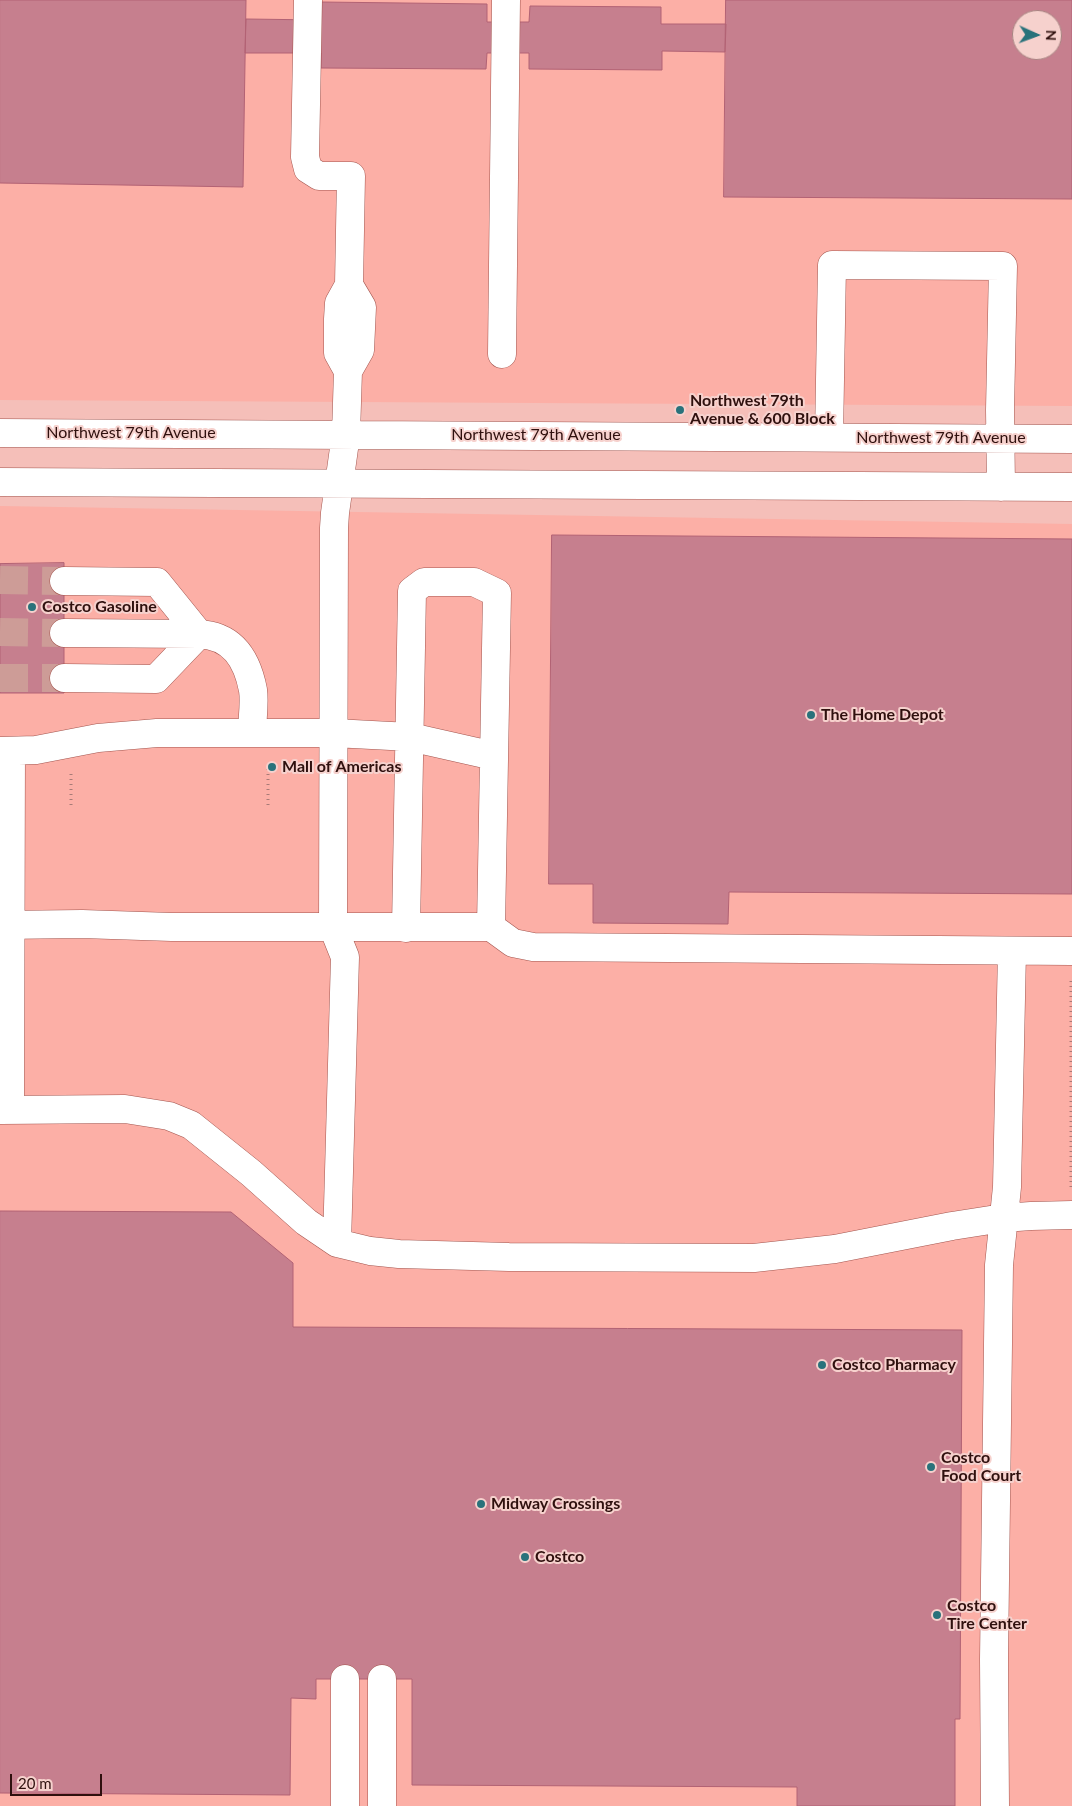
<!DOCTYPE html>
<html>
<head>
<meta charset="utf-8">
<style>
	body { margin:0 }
	#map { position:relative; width:1072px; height:1806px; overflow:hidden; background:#f5bfb9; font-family:Lato,sans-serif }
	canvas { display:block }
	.north { position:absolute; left:1012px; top:10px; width:50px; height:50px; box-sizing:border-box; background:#f6d1cd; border:1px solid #a68481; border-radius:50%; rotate:92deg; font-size:14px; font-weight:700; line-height:20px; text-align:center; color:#2f100e }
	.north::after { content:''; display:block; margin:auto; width:18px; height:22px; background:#29727b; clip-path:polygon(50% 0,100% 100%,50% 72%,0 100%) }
	.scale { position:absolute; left:10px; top:1774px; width:92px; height:22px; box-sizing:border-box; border:2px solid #2f100e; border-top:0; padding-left:6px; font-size:15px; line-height:18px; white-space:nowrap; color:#2f100e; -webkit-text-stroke:4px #f6d1cd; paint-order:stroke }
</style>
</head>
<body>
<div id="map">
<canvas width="1072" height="1806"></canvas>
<div class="north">N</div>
<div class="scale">20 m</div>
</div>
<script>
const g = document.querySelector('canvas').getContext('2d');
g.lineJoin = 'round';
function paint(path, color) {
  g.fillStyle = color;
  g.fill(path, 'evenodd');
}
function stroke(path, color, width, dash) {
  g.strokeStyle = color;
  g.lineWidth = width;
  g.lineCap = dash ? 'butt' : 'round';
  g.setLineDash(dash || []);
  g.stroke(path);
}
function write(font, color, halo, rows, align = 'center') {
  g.font = font + ' Lato,sans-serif';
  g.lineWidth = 4;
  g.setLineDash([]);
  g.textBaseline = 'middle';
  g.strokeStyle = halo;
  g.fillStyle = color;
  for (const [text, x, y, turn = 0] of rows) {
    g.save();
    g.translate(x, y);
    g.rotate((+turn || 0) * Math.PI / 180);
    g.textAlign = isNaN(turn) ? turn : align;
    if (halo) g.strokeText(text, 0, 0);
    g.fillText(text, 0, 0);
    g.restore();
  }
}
paint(new Path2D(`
	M0 0H1072V406L0 400ZM1022 20H1052V50H1022Z
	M0 506 1072 524V1806H0Z`), '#fcafa6');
const building = new Path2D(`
	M0 0H246L243 187 0 183Z
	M726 0H1072V199L724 197ZM1022 20H1052V50H1022Z
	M320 2 487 4V22H529L530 6 661 7V24H726L725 52 662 51V70L529 69V53H487L486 69 321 68V53H245L246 19 320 20Z
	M552 535 1072 539V894L729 892 728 924 593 923V884H549Z
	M64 563V693H0V564Z
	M0 1211 231 1212 293 1263V1327L962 1330 960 1719H955V1806H797V1787L412 1785V1679H316V1699L291 1698 290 1795 0 1793Z`);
paint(building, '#c67f8e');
stroke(building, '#b26274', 1);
stroke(new Path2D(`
	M0 580 64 581
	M0 632 64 633
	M0 678H64`), '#cd9c97', 28, [28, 14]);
const minor = new Path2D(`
	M308 0 305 157 308 169 319 176H351L349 285 339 303 338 319V353L348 371
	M502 354 506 0
	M0 433 1072 439
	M829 437 832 265 1003 266 1000 410 1001 487
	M0 482 1072 487
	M64 581 157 582 199 634 156 679 64 678
	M64 633 199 634C233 636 247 659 253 690 255 704 252 720 252 733
	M0 751 36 750 98 738 157 733H334L410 737 494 756
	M0 925 82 924 172 927H491L513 943 533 947 1072 951
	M406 928 412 591 424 582H474L497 593 491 927
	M0 1110 125 1109 169 1116 191 1125 251 1173 306 1222 337 1243 370 1251 399 1254 509 1257 754 1258 835 1249 952 1226 1003 1218 1031 1216 1072 1215
	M10 1110 11 751
	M337 1243 345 957 333 927 334 528 335 513 346 434 348 371 360 350 362 307 349 285
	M345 1806V1679
	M382 1806V1679
	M995 1806 994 1659 999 1265 1007 1187 1012 951`);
stroke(minor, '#a3554e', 29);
stroke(new Path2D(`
	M71 774V809
	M268 805V767
	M1071 981V1187`), '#a87b77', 3, [1, 4]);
stroke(minor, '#fff', 28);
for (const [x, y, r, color] of [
	[680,410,5,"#29727b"],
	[32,607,5,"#29727b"],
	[811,715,5,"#29727b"],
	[272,767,5,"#29727b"],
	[822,1365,5,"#29727b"],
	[931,1467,5,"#29727b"],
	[481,1504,5,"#29727b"],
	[525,1557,5,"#29727b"],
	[937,1615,5,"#29727b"]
]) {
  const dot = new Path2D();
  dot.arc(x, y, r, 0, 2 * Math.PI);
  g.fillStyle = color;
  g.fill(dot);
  stroke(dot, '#f6d1cd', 2);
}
write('bold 16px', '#2f100e', '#f6d1cd', [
	["Northwest 79th",690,401],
	["Avenue & 600 Block",690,419],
	["Costco Gasoline",42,607],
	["The Home Depot",821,715],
	["Mall of Americas",282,767],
	["Costco Pharmacy",832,1365],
	["Costco",941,1458],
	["Food Court",941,1476],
	["Midway Crossings",491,1504],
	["Costco",535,1557],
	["Costco",947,1606],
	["Tire Center",947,1624]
], 'left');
write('16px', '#2f100e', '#f6d1cd', [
	["Northwest 79th Avenue",131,433],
	["Northwest 79th Avenue",536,435],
	["Northwest 79th Avenue",941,438]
]);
</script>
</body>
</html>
